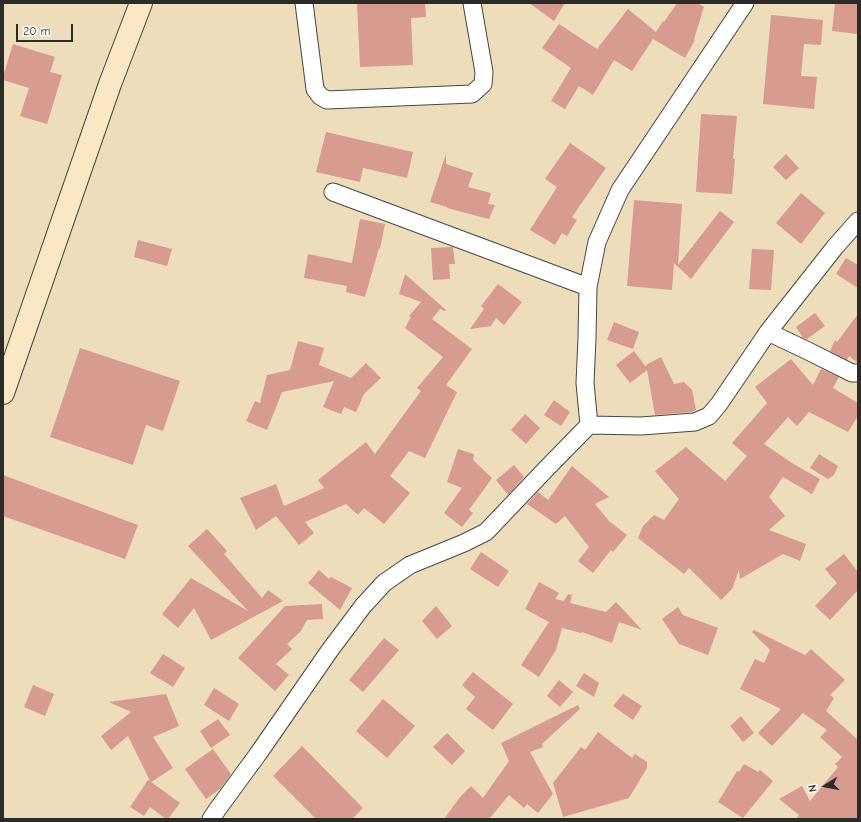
<!DOCTYPE html>
<html>
<head>
<meta charset="utf-8">
<style>
	body { margin:0 }
	#map { position:relative; width:861px; height:822px; overflow:hidden; background:#edb; font-family:"Comic Neue",sans-serif }
	canvas { display:block }
	.frame { position:absolute; inset:0; border:4px solid #2b2b2b; pointer-events:none }
	.north { position:absolute; left:805px; top:766px; width:40px; height:40px; -webkit-text-stroke:3px #fdfcf7; paint-order:stroke; rotate:259deg; font-size:11px; font-weight:700; line-height:16px; text-align:center; color:#2b2b2b }
	.north::after { content:''; display:block; margin:auto; width:14px; height:18px; background:#2b2b2b; clip-path:polygon(50% 0,100% 100%,50% 72%,0 100%) }
	.scale { position:absolute; left:16px; top:24px; width:57px; height:18px; box-sizing:border-box; border:2px solid #2b2b2b; border-top:0; padding-left:5px; font-size:12px; line-height:14px; white-space:nowrap; color:#2b2b2b; -webkit-text-stroke:3px #fdfcf7; paint-order:stroke }
</style>
</head>
<body>
<div id="map">
<canvas width="861" height="822"></canvas>
<div class="frame"></div>
<div class="north">N</div>
<div class="scale">20 m</div>
</div>
<script>
const g = document.querySelector('canvas').getContext('2d');
g.lineJoin = 'round';
function paint(path, color) {
  g.fillStyle = color;
  g.fill(path, 'evenodd');
}
function stroke(path, color, width, dash) {
  g.strokeStyle = color;
  g.lineWidth = width;
  g.lineCap = dash ? 'butt' : 'round';
  g.setLineDash(dash || []);
  g.stroke(path);
}
paint(new Path2D(`
	M357 3H425L426 17 411 18 413 65 360 67Z
	M529 3H565L554 21Z
	M677 3H698L704 7 694 39 695 40 685 58 653 39 632 71 614 60 593 95 579 86 565 109 551 101 571 68 542 48 559 24 597 49 628 9 656 32 663 21 664 22Z
	M835 3H858V34L832 31Z
	M771 15 823 20 821 45 804 44 801 76 817 77 814 109 763 104Z
	M13 44 55 57 50 72 62 75 47 124 20 116 29 88 3 80V77Z
	M701 114 737 116 733 159H735L732 194 696 192Z
	M326 132 413 152 407 178 363 168 360 182 316 172Z
	M570 143 606 168 572 217 577 220 567 236 562 233 555 245 530 230 557 187 545 179Z
	M446 154V164L473 173 468 187 491 193 488 204 495 205 489 219 447 208V207L430 202Z
	M786 154 799 168 786 180 773 167Z
	M801 193 825 213 801 244 776 223Z
	M634 200 682 204 678 265 720 211 734 222 691 279 674 263 672 290 627 286Z
	M360 219 385 224 380 249 379 248 365 297 346 292 347 286 304 278 308 254 352 263Z
	M138 240 172 249 167 266 134 257Z
	M451 247H453L455 264H449L450 279 433 280 431 248Z
	M752 249 774 250 771 290 749 289Z
	M846 258 858 265V288L836 274Z
	M405 274 446 310 445 311 440 309 432 319 472 349 446 385 457 392 425 458 409 451 390 476 410 493 384 524 364 508 358 515 346 504 305 522 314 533 299 545 276 516 256 530 240 498 276 484 284 506 324 488 318 480 366 442 375 454 421 391 417 388 443 357 405 328 411 317 409 316 421 302 399 294Z
	M498 284 522 302 504 325 496 318 491 326 470 329 484 309 481 306Z
	M815 313 825 326 807 339 803 338 796 327Z
	M858 314V363L849 356 847 360 830 351 835 340 837 342Z
	M614 322 639 332 633 349 607 340Z
	M298 341 324 348 319 365 351 378 366 363 381 378 364 394 356 412 344 407 341 414 323 407 334 381 282 392 267 430 246 421 255 401 260 403 267 375 290 370Z
	M80 348 180 381 163 431 146 425 133 465 50 437Z
	M634 351 646 367V365L661 357 674 384 684 382 692 390 696 410 692 412 655 415 647 370 630 383 616 365Z
	M791 359 813 385 821 369 839 377 833 388 858 403V416L848 432 809 412 797 426 788 417 764 444 795 465 820 479 812 494 783 477 769 497 785 516 769 530 806 544 800 561 783 554 740 579 739 570 732 589 721 600 689 568 684 574 638 538 643 526 654 515 664 520 679 499 655 471 686 447 725 481 747 456 732 443 767 403 755 387Z
	M554 400 570 412 561 426 544 415Z
	M525 414 540 428 526 444 511 430Z
	M458 449 474 454 473 460 492 478 469 510 473 513 462 527 444 513 462 488 447 482Z
	M819 454 838 466 834 475 828 479 810 468Z
	M514 465 524 477 508 495 496 480Z
	M572 466 609 497 595 504 609 521 627 535 613 552 611 550 593 573 578 561 589 547 565 516 556 524 527 504 538 492 548 500Z
	M3 475 138 525 125 559 3 516Z
	M207 529 227 551 224 554 262 598 268 590 283 601 211 640 194 608 178 628 162 614 191 578 248 611 188 546Z
	M481 552 509 571 498 587 470 569Z
	M844 554 858 572V590L830 620 815 606 837 583 825 569Z
	M319 570 329 579 331 577 352 588 340 610 308 583Z
	M539 582 559 593 555 599 564 601 568 594 572 595 570 603 606 612 616 602 642 630 619 622 612 643 582 632 581 633 562 628 556 650 539 677 521 665 549 622 525 609Z
	M322 604 323 619 307 620 301 631 287 644 292 649 276 664 289 675 275 691 238 658 285 606Z
	M436 606 452 626 437 639 422 621Z
	M678 607 683 615 718 628 708 655 679 644 662 619Z
	M754 630 805 655 811 649 845 680 830 695 834 698 826 711 858 740V819H796L799 815 779 799 802 786 810 801 838 767 835 764 842 757 820 737 827 730 803 713 772 746 758 733 781 709 740 689 755 659 764 663 770 650 752 632Z
	M384 638 399 650 363 692 349 680Z
	M163 654 185 668 173 687 150 673Z
	M473 672 513 704 493 730 466 709 475 697 462 685Z
	M584 673 599 683 594 697 576 686Z
	M559 680 573 692 560 707 547 696Z
	M33 685 54 694 45 716 24 707Z
	M214 688 239 704 229 721 204 705Z
	M166 694 179 726 153 737 173 768 151 782 180 803 168 819H166L150 807 144 816 130 807 148 780 150 781 128 736 111 750 101 736 131 712 109 702Z
	M623 694 642 706 633 720 613 706Z
	M383 699 415 726 387 758 356 731Z
	M578 705 580 709 542 744 543 747 530 752 553 794 538 813 527 804 524 808 509 795 489 819H444L460 797 471 786 483 798 509 761 501 743Z
	M741 716 754 733 743 742 730 726Z
	M218 719 230 735 211 748 200 731Z
	M598 732 632 758 635 754 647 762V768L629 798 563 817 553 783 581 747 585 750Z
	M447 733 465 751 452 765 433 747Z
	M302 746 363 808 352 819H316L273 776Z
	M213 749 231 774 220 789 206 799 185 769Z
	M744 764 758 772 760 770 773 781 743 818 718 802 737 771 739 772Z`), '#d79b8f');
const street = new Path2D(`
	M304 3 315 89 320 96 327 100 472 94 483 84 484 72 472 3
	M333 192 588 287
	M768 332 806 350 852 373H858
	M589 425 585 383 587 338 588 287 597 242 620 190 745 3
	M211 819 217 810 258 754 330 650 363 606 384 583 410 565 464 543 486 532 546 469 589 425 641 426 695 422 709 416 719 404 768 332 835 247 858 221`);
const secondary = new Path2D(`
	M3 393 110 84 141 3`);
stroke(street, '#484641', 19);
stroke(secondary, '#484641', 24);
stroke(street, '#fff', 17);
stroke(secondary, '#fae7c3', 22);
</script>
</body>
</html>
